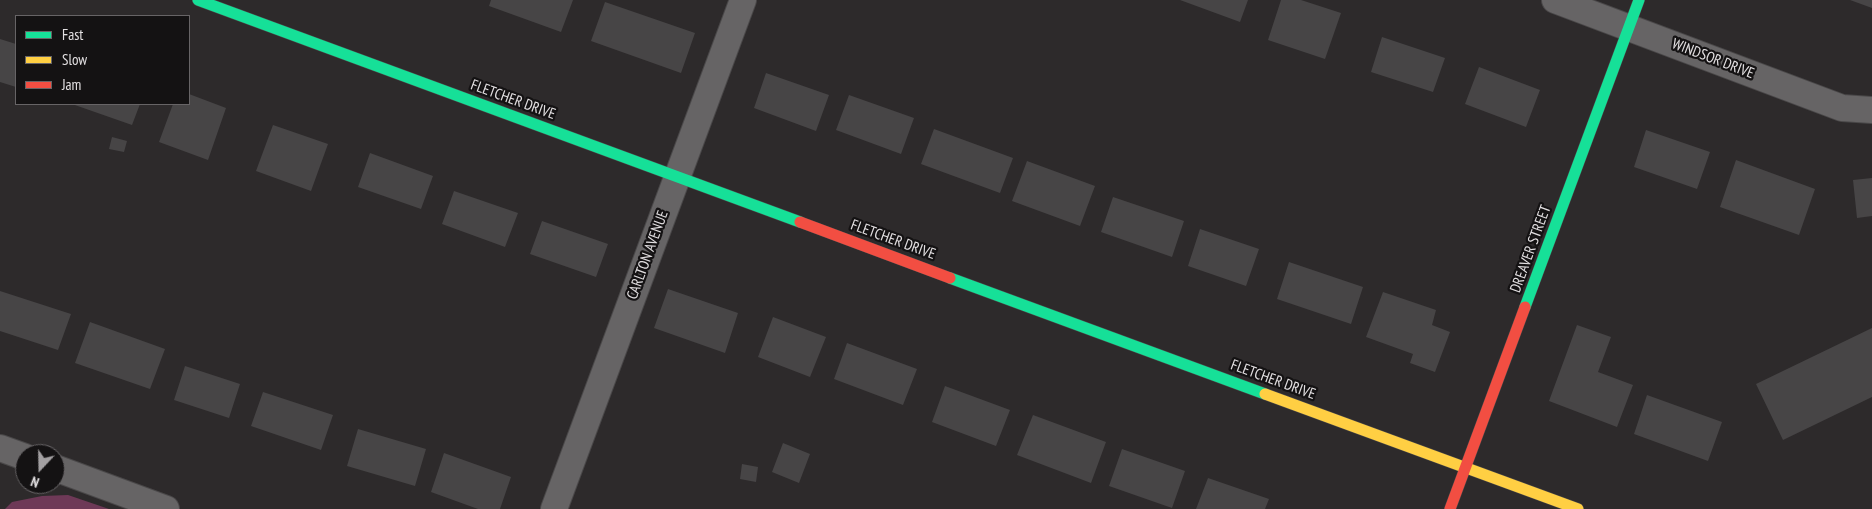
<!DOCTYPE html>
<html>
<head>
<meta charset="utf-8">
<style>
	body { margin:0 }
	#map { position:relative; width:1872px; height:509px; overflow:hidden; background:#2d2a2b; font-family:"PT Sans Narrow",sans-serif }
	canvas { display:block }
	.legend { position:absolute; left:15px; top:15px; width:175px; height:90px; box-sizing:border-box; background:#141213; border:1px solid #676466; margin:0; padding:6px 9px; list-style:none; font-size:15px; color:#e3e0e2 }
	.legend li { display:flex; align-items:center; gap:10px; height:25px }
	.legend b { width:25px; border:1px solid #676466 }
	.north { position:absolute; left:15px; top:444px; width:50px; height:50px; box-sizing:border-box; background:#141213; border:1px solid #676466; border-radius:50%; rotate:201deg; font-size:14px; font-weight:700; line-height:20px; text-align:center; color:#e3e0e2 }
	.north::after { content:''; display:block; margin:auto; width:18px; height:22px; background:#a3a0a2; clip-path:polygon(50% 0,100% 100%,50% 72%,0 100%) }
</style>
</head>
<body>
<div id="map">
<canvas width="1872" height="509"></canvas>
<ul class="legend">
<li><b style="height:6px;background:#16e098"></b>Fast</li>
<li><b style="height:6px;background:#ffcf43"></b>Slow</li>
<li><b style="height:6px;background:#f24e42"></b>Jam</li>
</ul>
<div class="north">N</div>
</div>
<script>
const g = document.querySelector('canvas').getContext('2d');
g.lineJoin = 'round';
function paint(path, color) {
  g.fillStyle = color;
  g.fill(path, 'evenodd');
}
function stroke(path, color, width, dash) {
  g.strokeStyle = color;
  g.lineWidth = width;
  g.lineCap = dash ? 'butt' : 'round';
  g.setLineDash(dash || []);
  g.stroke(path);
}
function write(font, color, halo, rows, align = 'center') {
  g.font = font + ' "PT Sans Narrow",sans-serif';
  g.lineWidth = 4.5;
  g.setLineDash([]);
  g.textBaseline = 'middle';
  g.strokeStyle = halo;
  g.fillStyle = color;
  for (const [text, x, y, turn = 0] of rows) {
    g.save();
    g.translate(x, y);
    g.rotate((+turn || 0) * Math.PI / 180);
    g.textAlign = isNaN(turn) ? turn : align;
    if (halo) g.strokeText(text, 0, 0);
    g.fillText(text, 0, 0);
    g.restore();
  }
}
paint(new Path2D(`
	M68 495 109 509H5L12 502 42 496Z`), '#6e3957');
paint(new Path2D(`
	M491 0H573L561 32 489 6Z
	M1180 0H1248L1240 22Z
	M1281 0H1301L1341 13 1325 59 1268 40Z
	M1850 0H1872V8Z
	M605 2 695 33 681 73 591 41Z
	M1382 37 1445 58 1433 92 1371 72Z
	M0 39 16 44V87L0 82Z
	M1479 67 1540 90 1526 127 1465 104Z
	M766 73 829 95 816 131 754 108Z
	M189 94 226 108 208 160 159 142 173 104H189Z
	M849 95 914 118 901 154 836 130Z
	M72 104H140L132 125Z
	M273 125 328 144 311 191 256 171Z
	M934 129 1013 158 1000 193 921 164Z
	M1646 130 1710 152 1697 189 1634 167Z
	M112 137 127 141 124 152 109 149Z
	M370 153 433 176 421 209 358 187Z
	M1736 160 1815 189 1799 235 1720 207Z
	M1027 161 1095 186 1080 226 1012 201Z
	M1872 178V216L1857 218 1853 180Z
	M454 191 518 213 505 247 442 224Z
	M1113 197 1184 221 1172 257 1101 232Z
	M542 221 608 244 596 277 530 254Z
	M1200 229 1259 249 1246 286 1188 266Z
	M1289 262 1363 287 1351 324 1277 299Z
	M668 289 738 313 725 353 654 328Z
	M0 291 71 314 58 350 0 331Z
	M1383 292 1436 310 1432 325 1450 332 1435 372 1410 363 1413 354 1366 337Z
	M773 317 826 337 810 377 758 357Z
	M90 322 165 349 150 389 75 363Z
	M1577 325 1611 337 1598 372 1633 385 1617 427 1549 401Z
	M1872 328V397L1783 440 1756 384Z
	M847 343 917 369 903 405 834 379Z
	M185 366 240 384 229 418 174 400Z
	M945 386 1010 410 996 446 932 422Z
	M263 392 333 415 321 450 251 426Z
	M1647 395 1722 422 1708 461 1634 434Z
	M1033 415 1106 442 1091 483 1017 455Z
	M358 429 426 449 415 486 347 466Z
	M783 443 810 454 799 483 772 472Z
	M1122 449 1185 471 1172 508 1109 486Z
	M444 453 511 477 500 509H478L431 492Z
	M742 464 758 467 756 482 740 479Z
	M1208 478 1269 499 1265 509H1196Z`), '#474546');
const street = new Path2D(`
	M1555 0 1842 108 1872 110
	M0 448 25 457
	M55 468 166 509
	M554 509 743 0`);
const fast = new Path2D(`
	M198 0 800 222
	M950 278 1265 394
	M1525 307 1639 0`);
const slow = new Path2D(`
	M1265 394 1578 509`);
const jam = new Path2D(`
	M800 222 950 278
	M1450 509 1525 307`);
stroke(street, '#4a4849', 28);
stroke(fast, '#4a4849', 12);
stroke(slow, '#4a4849', 12);
stroke(jam, '#4a4849', 12);
stroke(street, '#666465', 26);
stroke(fast, '#16e098', 11);
stroke(slow, '#ffcf43', 11);
stroke(jam, '#f24e42', 11);
write('15px', '#e3e0e2', '#141213', [
	["WINDSOR DRIVE",1713,59,21],
	["FLETCHER DRIVE",513,100,20],
	["FLETCHER DRIVE",893,240,20],
	["DREAVER STREET",1531,249,-70],
	["CARLTON AVENUE",648,255,-70],
	["FLETCHER DRIVE",1273,380,20]
]);
</script>
</body>
</html>
